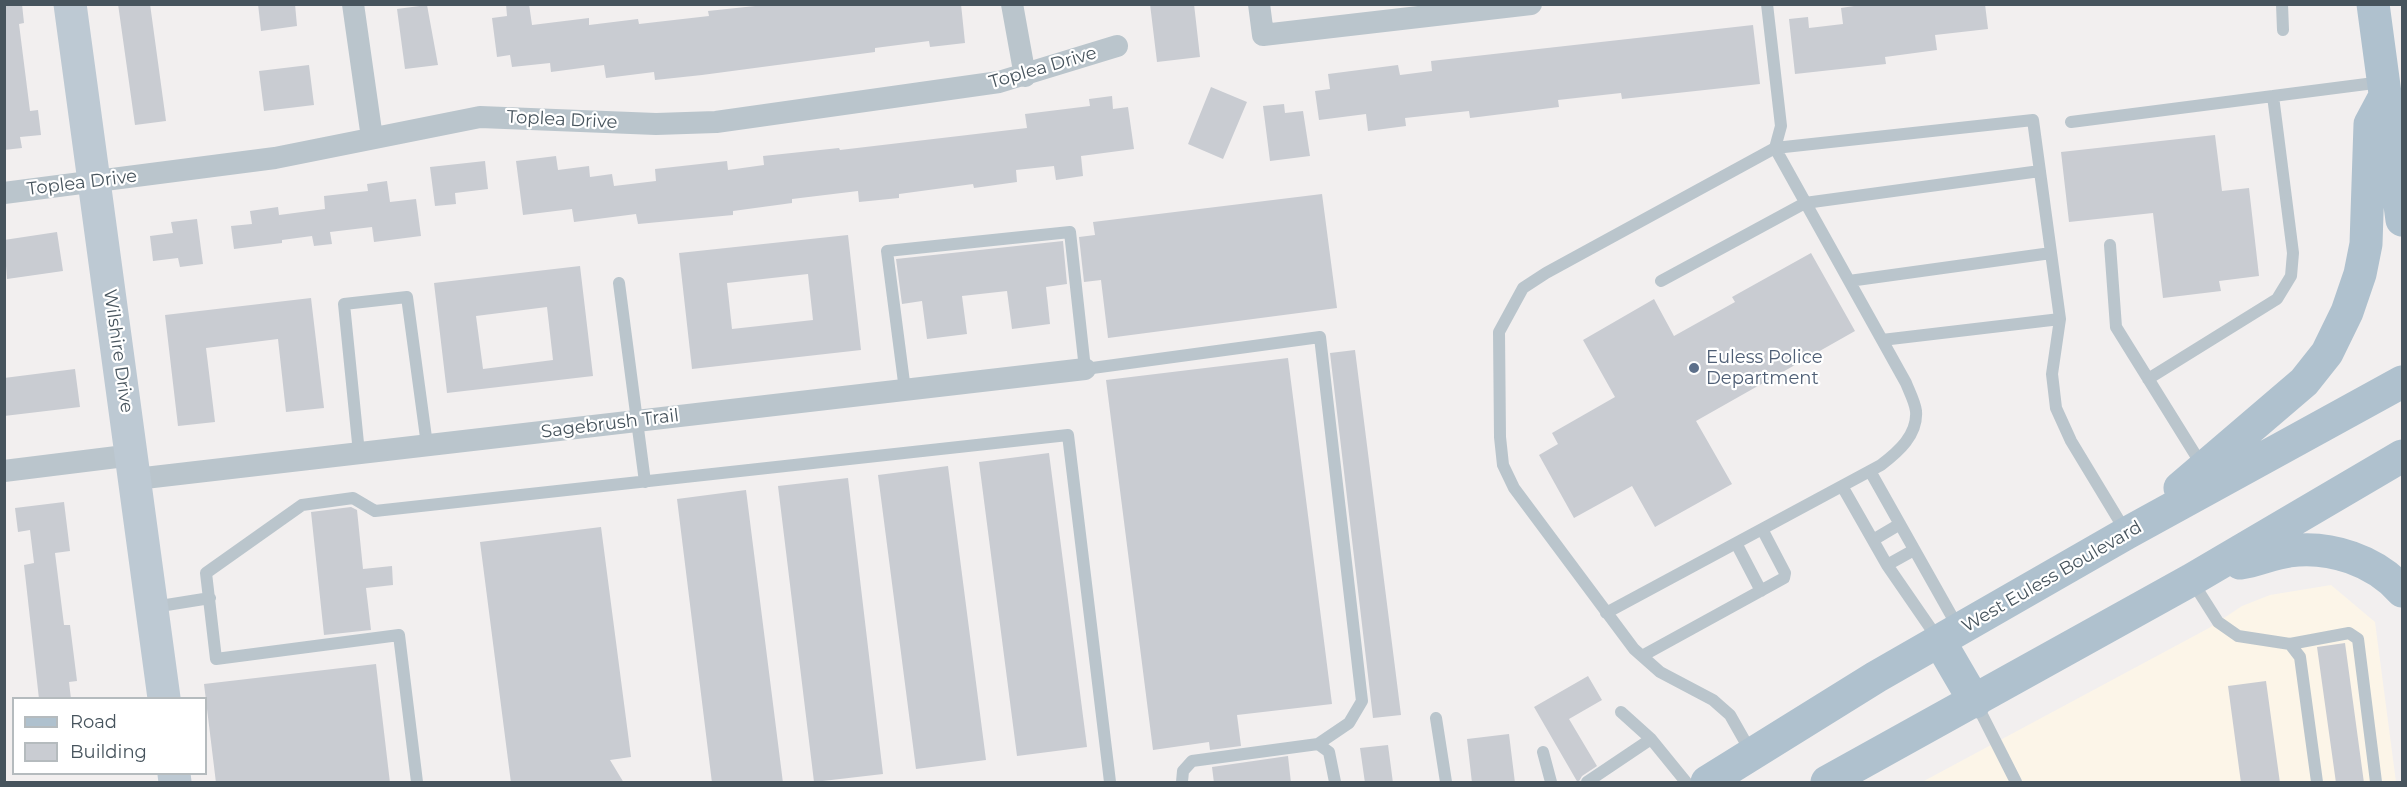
<!DOCTYPE html>
<html>
<head>
<meta charset="utf-8">
<style>
	body { margin:0 }
	#map { position:relative; width:2407px; height:787px; overflow:hidden; background:#f2efef; font-family:Montserrat,sans-serif }
	canvas { display:block }
	.frame { position:absolute; inset:0; border:6px solid #47545d; pointer-events:none }
	.legend { position:absolute; left:12px; top:697px; width:195px; height:78px; box-sizing:border-box; background:#fff; border:2px solid #b5bbbe; margin:0; padding:8px 10px; list-style:none; font-size:18px; color:#47545d }
	.legend li { display:flex; align-items:center; gap:12px; height:30px }
	.legend b { width:30px; border:2px solid #b5bbbe }
</style>
</head>
<body>
<div id="map">
<canvas width="2407" height="787"></canvas>
<div class="frame"></div>
<ul class="legend">
<li><b style="height:8px;background:#afc1ce"></b>Road</li>
<li><b style="height:16px;background:#c9ccd2"></b>Building</li>
</ul>
</div>
<script>
const g = document.querySelector('canvas').getContext('2d');
g.lineJoin = 'round';
function paint(path, color) {
  g.fillStyle = color;
  g.fill(path, 'evenodd');
}
function stroke(path, color, width, dash) {
  g.strokeStyle = color;
  g.lineWidth = width;
  g.lineCap = dash ? 'butt' : 'round';
  g.setLineDash(dash || []);
  g.stroke(path);
}
function write(font, color, halo, rows, align = 'center') {
  g.font = font + ' Montserrat,sans-serif';
  g.lineWidth = 4.5;
  g.setLineDash([]);
  g.textBaseline = 'middle';
  g.strokeStyle = halo;
  g.fillStyle = color;
  for (const [text, x, y, turn = 0] of rows) {
    g.save();
    g.translate(x, y);
    g.rotate((+turn || 0) * Math.PI / 180);
    g.textAlign = isNaN(turn) ? turn : align;
    if (halo) g.strokeText(text, 0, 0);
    g.fillText(text, 0, 0);
    g.restore();
  }
}
paint(new Path2D(`
	M2331 585 2375 622 2396 782H1922L2209 628 2242 606 2270 595Z`), '#fcf5e8');
paint(new Path2D(`
	M4 4H22L24 23 19 24 30 111 38 110 41 135 20 137 22 148 4 150Z
	M118 4H150L166 121 135 125Z
	M258 4H295L297 26 261 31Z
	M506 4H529L532 25 589 18V25L638 19 639 24 709 16 708 11 774 4H961L965 43 930 47 929 41 875 48V52L702 75 655 80 654 72 606 78 604 65 551 72 550 63 512 67 510 55 497 57 492 18 507 16Z
	M1150 4H1194L1200 57 1157 62Z
	M1867 4H1985L1988 29 1935 35 1937 50 1885 57 1886 64 1795 74 1789 19 1808 17 1809 28 1843 24 1841 8Z
	M427 5 438 65 405 69 397 9Z
	M1753 25 1760 84 1622 99 1621 93 1558 100 1559 107 1470 118 1469 111 1405 118 1406 126 1368 131 1366 114 1319 120 1315 91 1330 89 1328 74 1398 65 1400 75 1432 71 1431 61Z
	M309 65 314 105 264 111 259 71Z
	M1211 87 1247 102 1223 159 1188 144Z
	M1112 96 1113 109 1128 107 1134 149 1081 156 1083 176 1056 180 1054 166 1016 170 1017 182 974 188 973 184 899 194V198L859 202 858 191 792 199V203L733 211V215L638 224 636 214 574 222 572 209 523 215 516 161 556 156 558 170 589 166 590 177 612 174 614 186 656 181 655 169 727 161 728 170 764 165 763 156 839 148 840 150 1027 128 1025 114 1090 106 1089 99Z
	M1284 104 1285 113 1303 111 1310 156 1270 161 1263 106Z
	M2215 135 2222 191 2249 188 2259 276 2219 281 2221 291 2163 298 2153 213 2069 222 2061 152Z
	M485 161 488 189 455 193 456 204 435 206 430 167Z
	M387 181 390 202 416 199 421 236 374 242 372 227 330 232 332 244 314 246 312 236 282 240V243L234 249 231 226 252 224 250 211 278 207 279 215 325 209 324 196 368 191 367 184Z
	M1322 194 1337 308 1108 338 1101 280 1084 282 1079 237 1095 235 1093 222Z
	M197 219 203 264 180 267 178 258 153 261 150 236 173 233 171 222Z
	M57 232 63 271 7 279 4 240Z
	M848 235 861 350 692 369 679 253ZM808 274 813 320 732 329 727 283Z
	M1063 241 1067 284 1046 287 1050 324 1012 329 1007 291 962 296 967 334 927 339 922 301 902 304 896 259Z
	M1811 253 1855 331 1696 421 1732 484 1655 527 1632 486 1574 518 1539 455 1558 444 1552 433 1615 397 1583 340 1654 299 1674 336 1735 302 1732 297Z
	M580 266 593 376 447 393 434 283ZM547 307 553 360 483 369 476 316Z
	M311 298 324 408 286 412 278 339 206 348 215 422 178 426 165 315Z
	M1355 350 1401 715 1373 718 1330 353Z
	M1288 358 1332 704 1237 715 1241 746 1210 750 1209 742 1153 750 1106 380Z
	M75 369 80 407 4 416V378Z
	M1049 453 1087 747 1017 756 979 462Z
	M948 466 986 760 916 769 878 475Z
	M848 478 883 774 814 782 778 486Z
	M746 490 783 783H712L677 499Z
	M64 502 70 551 55 553 64 625H70L77 681 69 682 71 699H39L24 565 34 563 30 530 18 532 15 508Z
	M351 507 357 510 363 569 392 566 393 585 366 588 371 630 324 635 311 512Z
	M601 527 631 757 610 760 624 783H511L480 542Z
	M2345 643 2364 783H2336L2317 647Z
	M376 664 390 783H216L204 684Z
	M1588 676 1602 700 1569 719 1597 766 1582 776 1578 783 1534 707Z
	M2266 681 2280 783H2241L2228 686Z
	M1509 734 1515 783H1472L1467 739Z
	M1388 745 1393 783H1365L1360 748Z
	M1288 756 1291 783H1214L1212 767Z`), '#c9ccd2');
stroke(new Path2D(`
	M2282 4 2283 30
	M2071 122 2382 82
	M2110 245 2116 327 2203 467
	M1661 281 1805 203 2040 171
	M1849 281 2051 253
	M619 283 645 482
	M1882 340 2060 319
	M2148 379 2277 299 2291 276 2293 253 2273 96
	M905 390 887 251 1070 232 1085 369 1320 337 1362 701 1349 723 1318 744
	M359 453 344 304 407 297 427 445
	M1870 471 1959 629
	M1842 486 1887 565 1938 639
	M1873 540 1900 524
	M1736 543 1761 591
	M1887 565 1914 550
	M2192 581 2218 622 2238 636 2290 644 2300 657 2317 782
	M154 607 210 598
	M1606 613 1881 465C1898 452 1918 435 1916 411 1915 402 1909 391 1906 383L1775 148 1781 126 1767 4
	M2290 644 2349 633 2358 639 2376 782
	M1642 656 1784 578 1785 573 1762 529
	M1976 703 2016 782
	M1621 712 1651 739 1686 782
	M1436 718 1446 782
	M1543 752 1551 782
	M1751 752 1730 715 1713 700 1660 672 1634 649 1514 488 1503 465 1500 437 1499 332 1523 288 1546 273 1775 148 2033 120 2060 319 2052 374 2056 408 2071 441 2126 532
	M417 782 399 635 216 659 206 573 302 505 353 498 375 511 1068 435 1110 782
	M1182 782 1183 771 1192 761 1318 744 1329 752 1335 782
	M1587 782 1651 739`), '#bac5cc', 12);
stroke(new Path2D(`
	M353 4 372 138
	M1012 4 1025 76
	M1259 4 1263 35 1531 4
	M4 193 275 158 480 117 656 124 716 122 999 82 1117 46
	M4 471 133 455
	M136 479 1085 369`), '#bac5cc', 22);
stroke(new Path2D(`
	M70 4 164 698
	M174 774 175 782`), '#bdc9d3', 33);
stroke(new Path2D(`
	M2373 4 2402 220
	M2180 488 2304 382 2327 353 2347 312 2360 274 2366 244 2370 124 2385 96
	M2240 563C2257 561 2272 553 2289 551 2330 545 2376 561 2402 591
	M1940 642 1975 702
	M1707 782 1876 677 2127 533 2402 382
	M1827 782 2191 580 2402 456`), '#afc1ce', 33);
for (const [x, y, r, color] of [
	[1694,368,6,"#5c6f8a"]
]) {
  const dot = new Path2D();
  dot.arc(x, y, r, 0, 2 * Math.PI);
  g.fillStyle = color;
  g.fill(dot);
  stroke(dot, '#fff', 2);
}
write('18px', '#47545d', '#fff', [
	["Toplea Drive",1043,68,-16],
	["Toplea Drive",562,120,3],
	["Toplea Drive",82,183,-7],
	["Wilshire Drive",118,351,82],
	["Sagebrush Trail",610,424,-7],
	["West Euless Boulevard",2052,577,-30]
]);
write('18px', '#4e5e75', '#fff', [
	["Euless Police",1706,358],
	["Department",1706,379]
], 'left');
</script>
</body>
</html>
